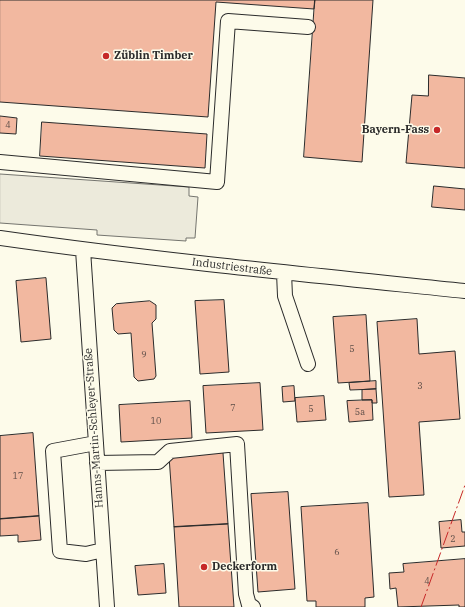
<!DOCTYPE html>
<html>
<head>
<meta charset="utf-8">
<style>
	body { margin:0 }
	canvas { display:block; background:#fdfbea }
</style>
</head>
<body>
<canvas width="465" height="607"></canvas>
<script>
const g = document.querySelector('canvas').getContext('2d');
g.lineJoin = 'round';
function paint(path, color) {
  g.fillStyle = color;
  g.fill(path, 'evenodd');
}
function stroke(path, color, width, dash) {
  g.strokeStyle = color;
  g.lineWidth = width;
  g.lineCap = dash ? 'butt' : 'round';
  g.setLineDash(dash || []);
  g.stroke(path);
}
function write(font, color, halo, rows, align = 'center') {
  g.font = font + ' "IBM Plex Serif",serif';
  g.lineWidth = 3;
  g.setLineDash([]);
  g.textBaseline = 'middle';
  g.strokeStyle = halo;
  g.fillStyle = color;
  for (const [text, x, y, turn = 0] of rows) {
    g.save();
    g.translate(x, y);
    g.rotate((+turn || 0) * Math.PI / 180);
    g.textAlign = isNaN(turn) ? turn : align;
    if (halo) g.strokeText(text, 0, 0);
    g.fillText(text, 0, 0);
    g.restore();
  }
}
const parking = new Path2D(`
	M0 174 189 187V196L198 197 195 238H186V241L97 235V230L0 223Z`);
paint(parking, '#eceadb');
stroke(parking, '#74746e', 1);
const building = new Path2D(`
	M0 0H315L314 9 216 2 208 117 0 102Z
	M315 0H373L362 162 304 157Z
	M429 75 465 78V168L406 163 412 95 428 96Z
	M0 116 17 118 16 134 0 133Z
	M42 122 207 134 205 168 40 156Z
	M434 186 465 189V210L432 207Z
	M46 278 51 339 21 342 16 281Z
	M224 300 229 372 200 374 195 301Z
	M150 301 156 305V319L152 323 156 376 154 379 138 381 134 377 131 333 118 334 114 330 112 308 116 304Z
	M366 315 370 381 338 383 333 317Z
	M417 319 419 354 455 351 460 419 419 422 424 495 389 497 377 322Z
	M376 381V389L350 390 349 383Z
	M260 383 263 430 206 433 203 386Z
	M294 386 295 401 283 402 282 387Z
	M376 389 377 403H372V400H362V390Z
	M324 396 326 420 297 422 295 398Z
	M372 400 373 420 349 422 347 401Z
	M190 401 192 438 121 442 119 405Z
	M33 433 39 516 0 519V436Z
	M223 453 228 524 174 527 169 456Z
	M288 492 295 589 258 592 251 494Z
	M368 503 374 597 365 598V607H316V601H307L301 507Z
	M39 516 41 540 18 542V535L0 536V519Z
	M461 520 462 532H465V546L441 548 439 522Z
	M228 524 234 607H179L174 527Z
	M465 559V607H459V605L398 607 396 588 390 589 389 573 404 572 403 564Z
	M164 564 166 593 138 595 135 566Z`);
paint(building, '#f2b8a0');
stroke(building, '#2b2b2b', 1);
const minor = new Path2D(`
	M0 162 217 182 228 21 308 27
	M0 238C154 260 310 275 465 291
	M83 250 107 607
	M284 273 285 296 308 364
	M96 443 53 451 60 551 86 554 103 550
	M97 463 158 462 170 451 237 444 246 594 249 605 253 607`);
stroke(minor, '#2b2b2b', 16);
stroke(minor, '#fdfbea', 14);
stroke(new Path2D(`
	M421 607 465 485`), '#c62828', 1, [14, 3, 2, 3]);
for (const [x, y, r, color] of [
	[106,56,4,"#c62828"],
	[437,130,4,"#c62828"],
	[204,567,4,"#c62828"]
]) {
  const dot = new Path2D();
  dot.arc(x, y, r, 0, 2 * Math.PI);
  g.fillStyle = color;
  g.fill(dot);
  stroke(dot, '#fdfbea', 1.5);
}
write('9px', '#5d4e48', null, [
	["4",8,125],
	["5",352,349],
	["9",144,355],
	["3",420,386],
	["7",233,408],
	["5",311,409],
	["5a",360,412],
	["10",156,421],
	["17",18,476],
	["2",453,539],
	["6",337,552],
	["4",427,581]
]);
write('bold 11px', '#2b2b2b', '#fdfbea', [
	["Züblin Timber",114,56],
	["Bayern-Fass",429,130,"right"],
	["Deckerform",212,567]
], 'left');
write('11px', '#2b2b2b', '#fdfbea', [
	["Industriestraße",232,267,7],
	["Hanns-Martin-Schleyer-Straße",94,428,-94]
]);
</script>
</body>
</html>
